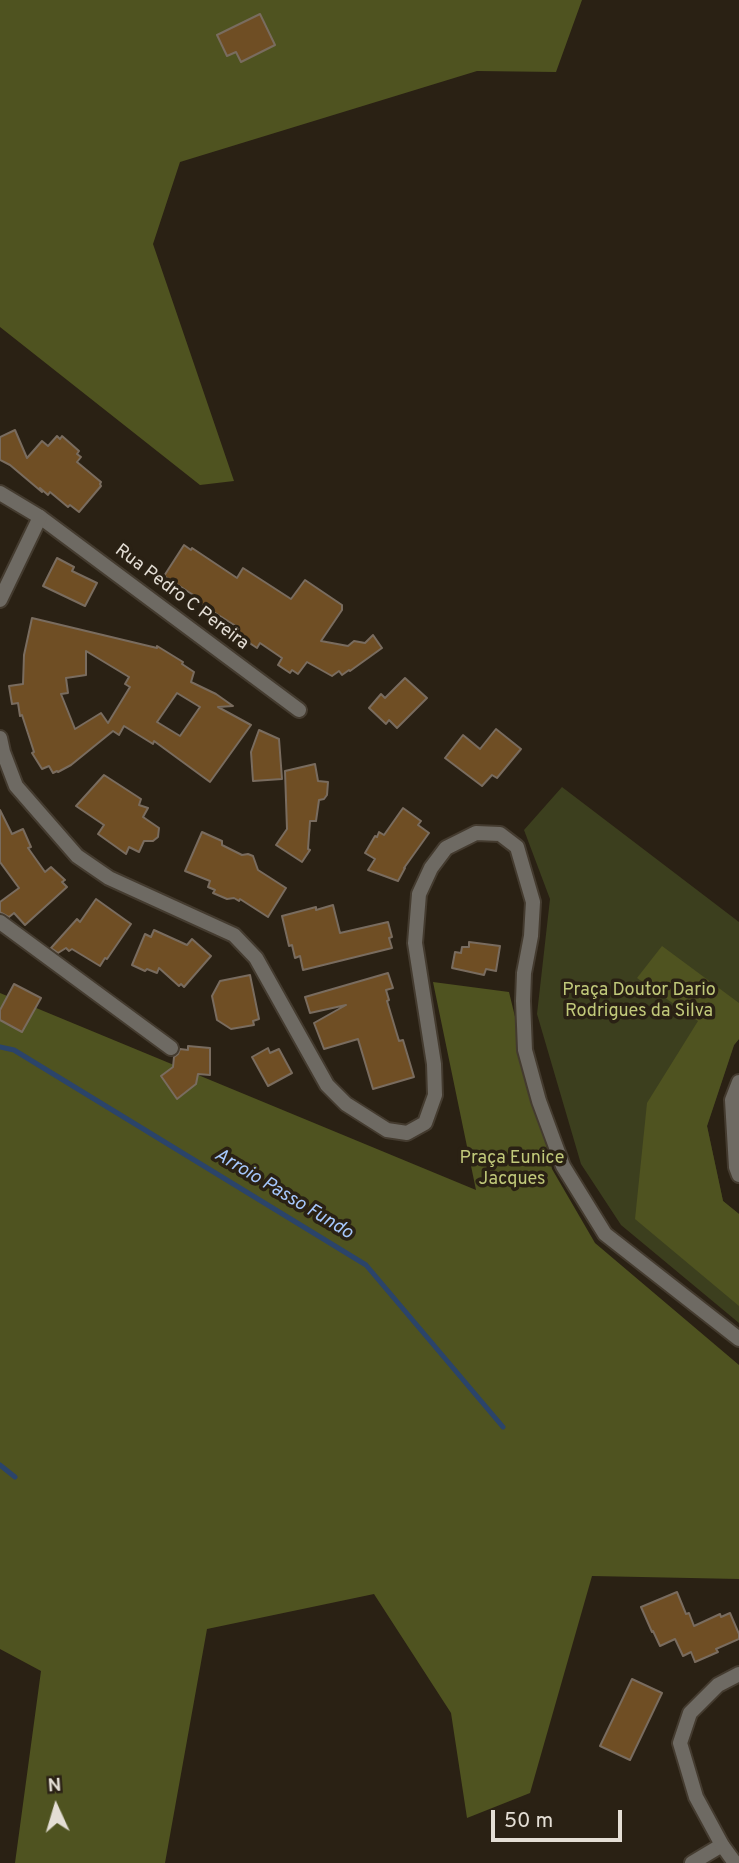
<!DOCTYPE html>
<html>
<head>
<meta charset="utf-8">
<style>
	body { margin:0 }
	#map { position:relative; width:739px; height:1863px; overflow:hidden; background:#2a2114; font-family:Overpass,sans-serif }
	canvas { display:block }
	.north { position:absolute; left:21px; top:1772px; width:70px; height:70px; -webkit-text-stroke:5px #2a2114; paint-order:stroke; rotate:356deg; font-size:19px; font-weight:700; line-height:28px; text-align:center; color:#e4ded5 }
	.north::after { content:''; display:block; margin:auto; width:24px; height:32px; background:#e4ded5; clip-path:polygon(50% 0,100% 100%,50% 72%,0 100%) }
	.scale { position:absolute; left:491px; top:1810px; width:131px; height:32px; box-sizing:border-box; border:4px solid #e4ded5; border-top:0; padding-left:9px; font-size:21px; line-height:24px; white-space:nowrap; color:#e4ded5; -webkit-text-stroke:5px #2a2114; paint-order:stroke }
</style>
</head>
<body>
<div id="map">
<canvas width="739" height="1863"></canvas>
<div class="north">N</div>
<div class="scale">50 m</div>
</div>
<script>
const g = document.querySelector('canvas').getContext('2d');
g.lineJoin = 'round';
function paint(path, color) {
  g.fillStyle = color;
  g.fill(path, 'evenodd');
}
function stroke(path, color, width, dash) {
  g.strokeStyle = color;
  g.lineWidth = width;
  g.lineCap = dash ? 'butt' : 'round';
  g.setLineDash(dash || []);
  g.stroke(path);
}
function write(font, color, halo, rows, align = 'center') {
  g.font = font + ' Overpass,sans-serif';
  g.lineWidth = 7;
  g.setLineDash([]);
  g.textBaseline = 'middle';
  g.strokeStyle = halo;
  g.fillStyle = color;
  for (const [text, x, y, turn = 0] of rows) {
    g.save();
    g.translate(x, y);
    g.rotate((+turn || 0) * Math.PI / 180);
    g.textAlign = isNaN(turn) ? turn : align;
    if (halo) g.strokeText(text, 0, 0);
    g.fillText(text, 0, 0);
    g.restore();
  }
}
paint(new Path2D(`
	M562 787 739 922V1039L734 1045 707 1126 723 1201 739 1214V1323L621 1225 581 1164 537 1014 550 899 524 830Z`), '#3c3f1e');
paint(new Path2D(`
	M0 0H582L556 72 477 71 180 162 153 244 234 481 200 485 0 327Z
	M662 946 739 1003V1039L734 1045 707 1126 723 1201 739 1214V1306L635 1219 647 1103 698 1021 637 978Z
	M433 982 509 992 552 1169 595 1243 739 1365V1579L592 1576 530 1793 467 1818 451 1713 374 1594 207 1629 165 1863H15L41 1671 0 1649V993L476 1190Z`), '#4f5320');
stroke(new Path2D(`
	M0 1047 14 1050 366 1265 503 1427
	M0 1465 15 1477`), '#2b446a', 5);
const building = new Path2D(`
	M260 14 275 45 241 62 236 52 227 56 217 35Z
	M15 430 27 458 42 441 48 446 57 436 60 439 62 436 79 451 77 454 81 457 77 462 101 482 100 484 101 486 79 512 70 505 68 507 50 492 48 495 40 488 42 492 10 465 0 460V437Z
	M184 545 191 550 192 548 237 578 243 568 291 599 305 580 342 605V610L321 641 348 646 354 641 365 643 373 635 382 648 350 671 349 670 342 675 339 671 332 676 307 662 298 674 292 670 290 673 278 665 282 658 260 643 257 648 245 640 236 633 239 628 196 601 198 598 164 576Z
	M57 558 74 567 72 571 97 583 85 606 43 586Z
	M32 618 157 648V646L183 662 182 664 194 672 191 682 216 694 233 706 218 707 251 725 210 782 154 741 153 744 124 726 119 735 113 731 71 765 58 772 57 771 53 773 49 766 42 769 32 753 34 752 22 715 20 716 18 703 12 704 9 686 23 684 24 655ZM86 651 129 677 125 684 130 687 108 723 101 713 75 729 61 694 68 693 66 678 86 675ZM177 693 200 707 180 736 157 722Z
	M405 678 427 698 397 728 389 720 386 724 369 708 381 694 385 698Z
	M496 729 521 749 497 778 492 775 482 786 445 758 463 735 480 749Z
	M259 730 279 739 282 779 253 781 251 752Z
	M315 764 318 781 328 782 327 795 324 799 319 800 316 821H310L308 849 310 850 302 862 276 845 287 829 285 771Z
	M104 775 141 799 139 805 148 808 143 817 159 828 158 837 153 841H144L139 852 129 847 126 854 98 834 104 825 76 806Z
	M403 808 421 821 418 825 429 833 404 868H405L398 881 368 870 375 859 365 853 375 836 377 837 379 832 384 835Z
	M0 810 12 834 23 829 31 847 28 848 45 872 51 867 65 880 62 882 67 887 25 925 14 913 9 917 0 912V902L19 888 0 862Z
	M202 832 222 841V845L242 855 248 854 253 856 258 870 286 888 268 917 240 899 239 901 234 898 227 899 213 893 215 890 208 887 210 881 185 871Z
	M96 899 131 924 107 959 105 958 100 966 72 949 69 951 66 948 58 953 51 948 77 919 80 922Z
	M333 905 340 933 388 922 392 937 389 938 392 948 303 970 300 956 295 958 292 945 289 946 282 916 316 907V910Z
	M154 930 187 945 192 939 211 956 184 987 181 984 179 986 159 968 157 973 147 969 145 971 132 965 145 934 151 937Z
	M469 942 500 946 496 971 486 969 484 975 452 968 455 952 461 953 462 947H469Z
	M388 973 393 988 386 990 389 1000 387 1001 399 1041 403 1040 414 1077 373 1089 358 1039 324 1049 314 1023 346 1005 310 1013 305 997Z
	M250 975 259 1019 253 1021 254 1025 231 1029 217 1020 212 996 220 981Z
	M14 984 41 998 22 1032 0 1020V1010Z
	M188 1046 210 1048V1075L198 1074 196 1084 177 1099 161 1076 173 1067 174 1057 178 1054 180 1049 188 1050Z
	M268 1048 270 1053 279 1049 292 1073 268 1086 252 1057Z
	M677 1592 686 1614 689 1613 694 1626 720 1614 721 1617 730 1613 739 1634V1639L716 1649 718 1652 695 1662 691 1652 683 1656 675 1639 660 1646 653 1631 652 1632 641 1607Z
	M632 1679 662 1693 630 1760 600 1746Z`);
paint(building, '#6f4e24');
stroke(building, '#796c5f', 2);
const minor = new Path2D(`
	M40 517 299 710
	M0 922 171 1048
	M739 1082 732 1100 736 1167 739 1175
	M692 1863 722 1845`);
const tertiary = new Path2D(`
	M0 493 40 517 0 600
	M0 738 3 752 16 786 77 856 109 878 234 935 256 958 327 1085 346 1104 387 1130 407 1133 425 1123 435 1095 434 1064 415 943 419 894 431 868 446 848 476 833 500 834 517 847 533 902 531 936 524 973 523 1001 525 1050 539 1101 563 1166 605 1234 739 1339
	M735 1863 722 1845 696 1797 680 1743 690 1713 718 1685 739 1674`);
stroke(minor, '#443b2f', 18);
stroke(tertiary, '#443b2f', 18);
stroke(minor, '#6e6a63', 14);
stroke(tertiary, '#6e6a63', 14);
write('18px', '#e4ded5', '#2a2114', [
	["Rua Pedro C Pereira",181,598,37]
]);
write('18px', '#c1c97a', '#2a2114', [
	["Praça Doutor Dario",639,991],
	["Rodrigues da Silva",639,1012],
	["Praça Eunice",512,1159],
	["Jacques",512,1180]
]);
write('italic 19px', '#a6c7fc', '#2a2114', [
	["Arroio Passo Fundo",283,1195,31]
]);
</script>
</body>
</html>
